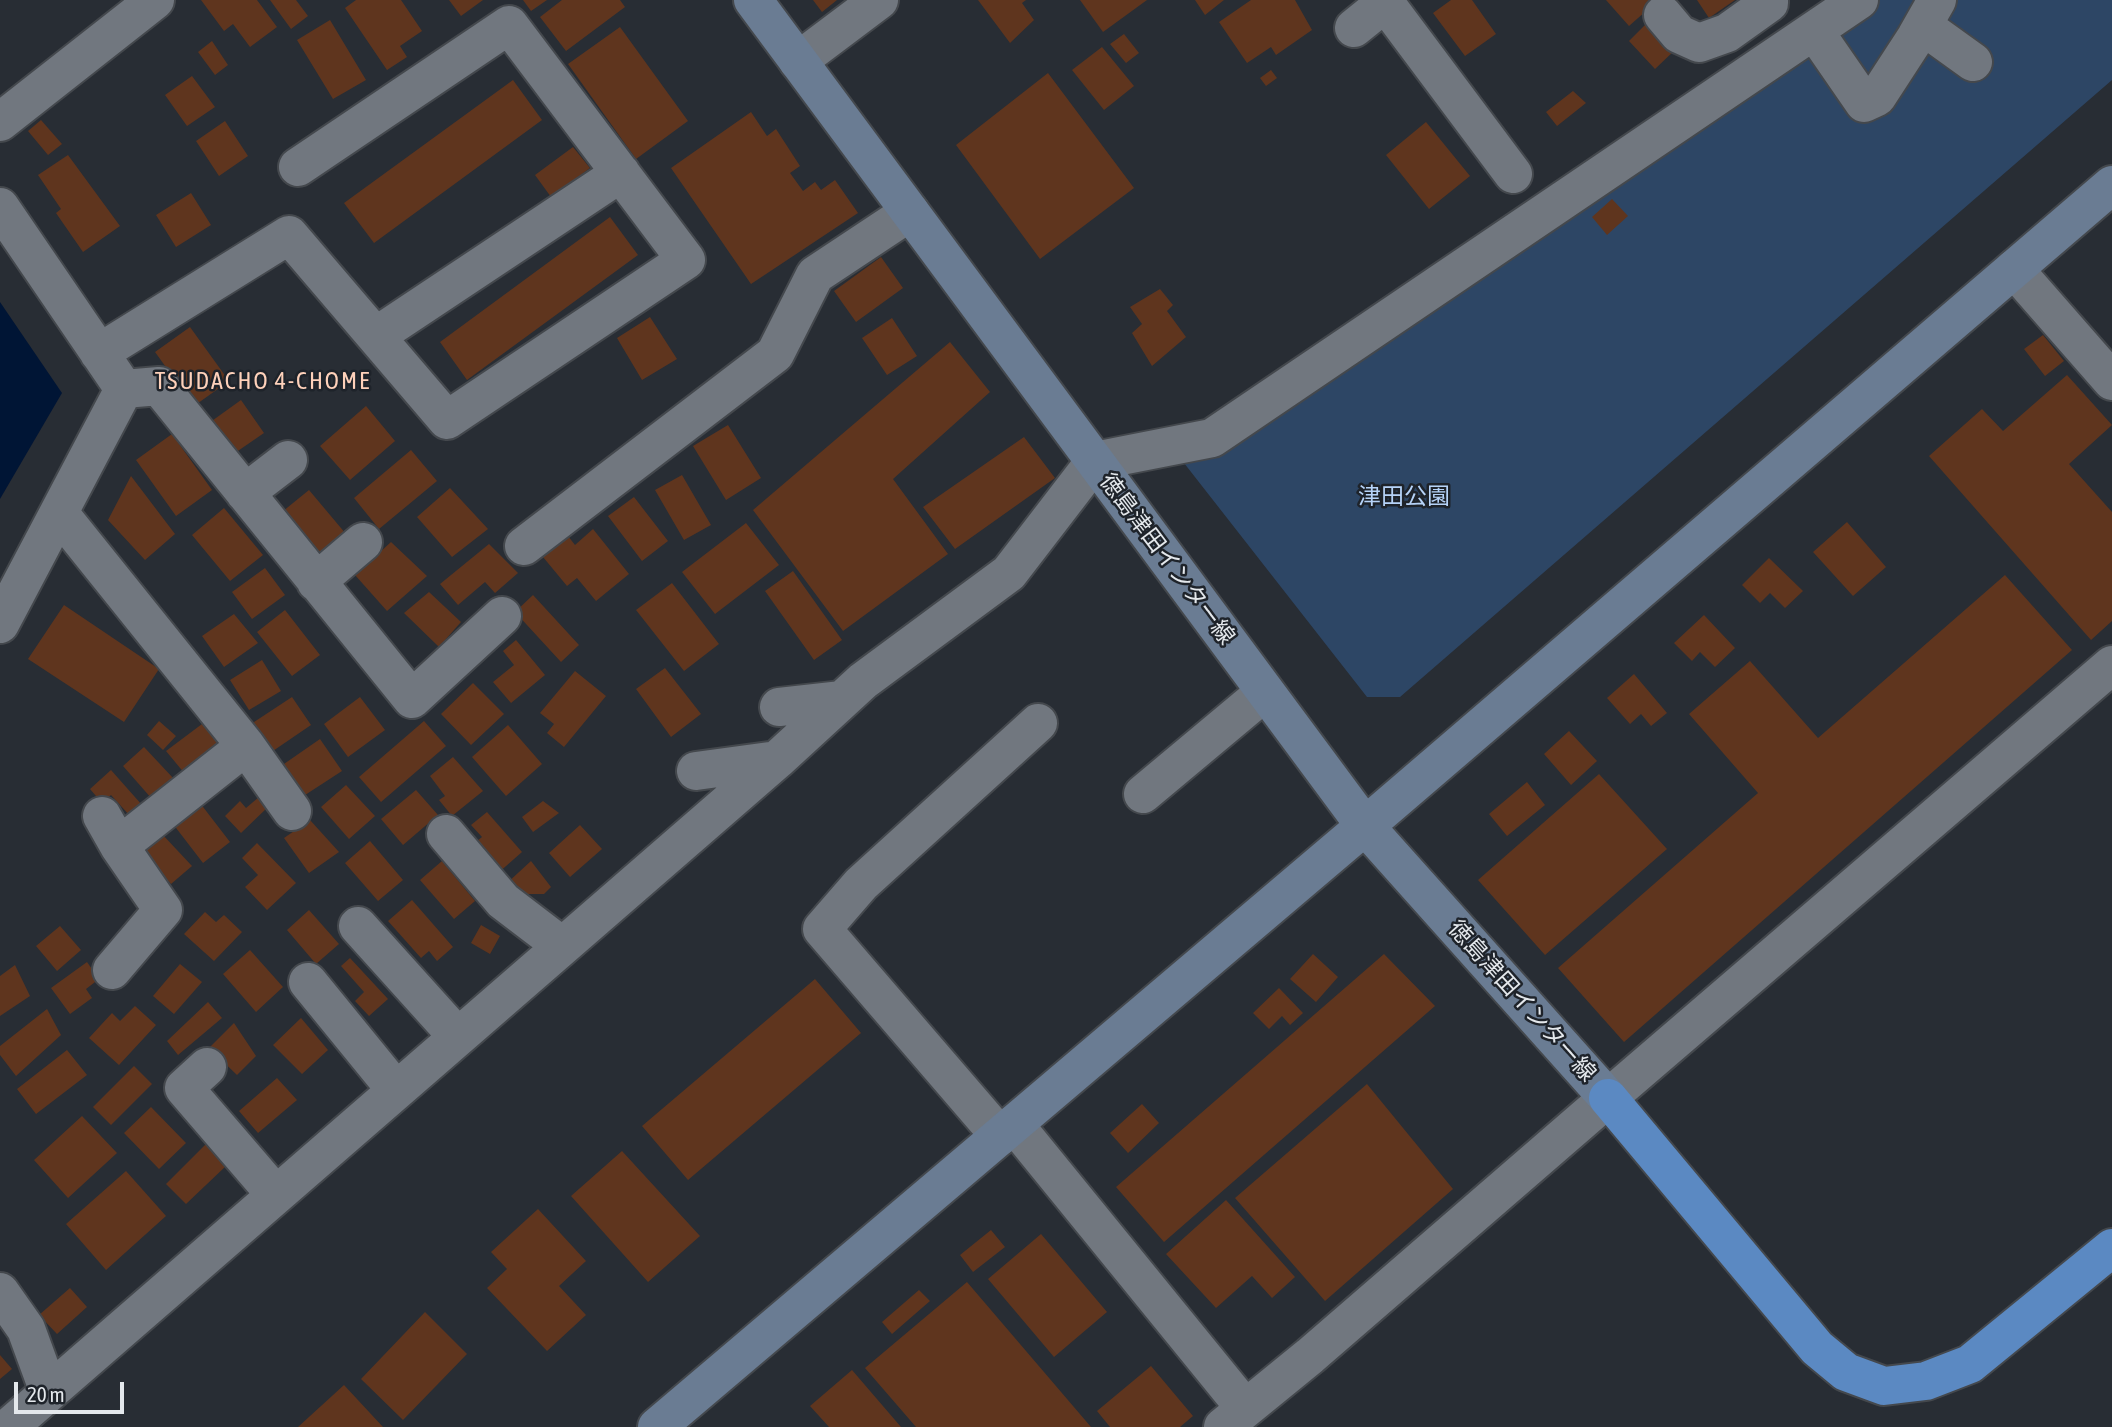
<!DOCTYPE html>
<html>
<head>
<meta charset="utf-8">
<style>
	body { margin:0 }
	#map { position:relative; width:2112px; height:1427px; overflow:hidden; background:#282d34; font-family:"Asap Condensed",sans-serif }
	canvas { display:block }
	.scale { position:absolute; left:14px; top:1382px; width:110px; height:32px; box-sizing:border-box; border:4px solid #e4e8ec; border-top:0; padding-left:9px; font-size:21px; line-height:24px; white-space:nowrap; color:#e4e8ec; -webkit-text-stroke:5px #1e232a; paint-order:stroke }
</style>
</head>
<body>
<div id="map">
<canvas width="2112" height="1427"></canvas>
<div class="scale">20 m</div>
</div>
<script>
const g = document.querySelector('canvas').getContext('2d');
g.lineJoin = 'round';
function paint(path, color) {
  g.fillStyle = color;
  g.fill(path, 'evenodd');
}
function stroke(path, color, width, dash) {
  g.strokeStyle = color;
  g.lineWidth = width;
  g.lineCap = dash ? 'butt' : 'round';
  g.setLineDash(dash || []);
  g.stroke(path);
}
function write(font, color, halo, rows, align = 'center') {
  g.font = font + ' "Asap Condensed","Noto Sans JP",sans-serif';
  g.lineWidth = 5;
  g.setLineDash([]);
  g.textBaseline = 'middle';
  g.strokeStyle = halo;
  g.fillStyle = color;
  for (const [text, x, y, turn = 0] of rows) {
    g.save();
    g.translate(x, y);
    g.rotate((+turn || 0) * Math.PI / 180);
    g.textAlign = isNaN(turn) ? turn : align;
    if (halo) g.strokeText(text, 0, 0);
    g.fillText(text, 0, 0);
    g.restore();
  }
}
paint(new Path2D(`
	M1878 0H2112V80L1400 697H1367L1184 463 1843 27Z`), '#2d4665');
paint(new Path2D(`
	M0 302 62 393 0 499Z`), '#001535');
paint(new Path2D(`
	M201 0H257L277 27 250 47 233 24 224 31Z
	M270 0H296L308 16 291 29Z
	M356 0H401L422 31 400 46 407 57 387 70 345 8Z
	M449 0H483L461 16Z
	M523 0H547L531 11Z
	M562 0H620L625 7 566 51 540 17Z
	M813 0H837L822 12Z
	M978 0H1026L1022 3 1034 20 1010 43Z
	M1080 0H1147L1103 32Z
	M1195 0H1224L1205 15Z
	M1251 0H1295L1312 30 1276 55 1271 47 1247 63 1219 22Z
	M1451 0H1472L1496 34 1465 56 1433 13Z
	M1606 0H1650L1654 4 1629 26Z
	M1697 0H1735L1709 18Z
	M330 20 366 80 333 99 297 40Z
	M1648 22 1675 50 1655 69 1629 41Z
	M620 27 688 121 636 159 568 64Z
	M1124 34 1139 53 1126 63 1110 44Z
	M212 41 228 65 215 75 198 52Z
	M1102 47 1134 86 1104 110 1072 70Z
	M1271 70 1277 78 1266 86 1260 78Z
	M1048 73 1134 188 1040 259 956 145Z
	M192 76 215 107 187 126 165 95Z
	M513 80 542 120 374 243 344 203Z
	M1573 91 1586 103 1557 126 1546 112Z
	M751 112 767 136 776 129 800 166 790 173 803 191 815 182 821 190 835 180 858 213 751 284 671 168Z
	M41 120 62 144 48 155 28 131Z
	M225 121 248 156 219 176 196 141Z
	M1426 122 1470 176 1429 209 1386 155Z
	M573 147 590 168 551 197 535 175Z
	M68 155 120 226 83 252 56 213 61 209 38 175Z
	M191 193 211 225 176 247 156 215Z
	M1612 199 1628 216 1607 235 1592 217Z
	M610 217 638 255 467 380 440 342Z
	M881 257 903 288 856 322 834 291Z
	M1160 289 1173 305 1167 311 1186 337 1152 366 1132 333 1142 324 1130 307Z
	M650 317 677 359 642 380 617 338Z
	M892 318 917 356 887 375 862 338Z
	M190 327 229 381 194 406 155 352Z
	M2043 335 2064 361 2045 376 2024 349Z
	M950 342 990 392 893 479 948 554 843 631 753 510Z
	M2067 375 2112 425 2069 464 2112 512V621L2091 640 1929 456 1982 409 2003 431Z
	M241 400 264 433 232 455 209 423Z
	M366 406 395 441 350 480 320 446Z
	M728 425 761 478 726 500 693 446Z
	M172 434 212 490 176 516 136 460Z
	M1024 437 1055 478 955 549 923 507Z
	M411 450 437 481 379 529 354 498Z
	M682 475 711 525 684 540 655 490Z
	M131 476 175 534 145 560 108 520Z
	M450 488 488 529 452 557 417 517Z
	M309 490 346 534 315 560 277 516Z
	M634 497 668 541 642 561 608 516Z
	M224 508 263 555 230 581 192 535Z
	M1847 522 1886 567 1853 596 1813 552Z
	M746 523 779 565 715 614 682 572Z
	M593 529 629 574 596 601 577 578 567 586 543 557 568 536 575 545Z
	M391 542 427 576 387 611 355 575Z
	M489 544 518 573 495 593 485 582 458 605 440 584Z
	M1769 558 1803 591 1785 608 1770 593 1760 603 1742 585Z
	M265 568 285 595 252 619 232 592Z
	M793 571 842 640 814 660 765 591Z
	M2005 575 2072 650 1624 1042 1558 968 1758 793 1689 714 1750 661 1818 738Z
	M672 583 719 644 684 671 636 610Z
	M429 592 461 622 439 647 404 613Z
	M533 595 579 645 561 662 515 612Z
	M64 605 159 669 124 722 28 659Z
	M285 610 320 655 292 676 257 632Z
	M234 614 258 643 224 667 202 636Z
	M1704 615 1735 648 1715 667 1700 652 1692 661 1674 643Z
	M516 640 545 675 511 703 493 682 514 665 503 651Z
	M262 660 281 691 249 710 230 680Z
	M665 668 701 714 671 737 636 689Z
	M575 671 606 696 564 747 547 733 554 724 540 713Z
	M1634 674 1667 713 1651 726 1641 714 1630 724 1607 698Z
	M473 683 504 714 471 745 441 714Z
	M292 697 311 725 270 753 251 724Z
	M360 697 385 730 348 757 324 724Z
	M159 721 176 736 163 750 147 735Z
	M424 721 446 746 381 802 359 777Z
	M202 724 220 746 185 774 166 751Z
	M508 725 542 764 506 796 472 757Z
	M1569 731 1597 761 1571 785 1544 754Z
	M320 739 342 771 302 797 281 766Z
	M144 747 174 779 152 799 123 766Z
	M453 757 483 791 452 816 439 800 445 796 430 776Z
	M111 770 142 805 130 816 111 795 102 803 90 789Z
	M1599 774 1667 849 1545 955 1478 880Z
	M1527 782 1545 805 1507 836 1489 814Z
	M346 785 375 816 349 839 321 807Z
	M416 790 438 815 403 845 381 819Z
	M259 797 268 807 241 833 225 816 240 801 246 808Z
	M543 801 559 813 533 832 522 817Z
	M200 803 230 842 203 863 173 824Z
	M487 812 522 852 497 874 471 846 482 837 471 825Z
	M310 820 339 852 309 873 284 838Z
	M580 825 602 849 570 877 549 853Z
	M162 834 192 866 171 884 142 851Z
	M370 841 403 880 378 901 345 863Z
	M257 843 296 883 267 910 245 887 258 875 242 858Z
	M442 861 475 901 454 919 420 880Z
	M531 861 551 887 544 894H515L506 884Z
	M412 900 453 947 437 961 429 951 421 958 388 921Z
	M309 910 339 944 316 964 287 930Z
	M205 912 216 922 224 915 242 932 214 961 184 934Z
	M481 925 500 936 490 954 471 943Z
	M60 926 81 950 57 971 36 946Z
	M250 950 283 987 256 1012 223 974Z
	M1313 954 1338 977 1316 1002 1290 979Z
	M1384 954 1435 1006 1164 1242 1116 1187Z
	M350 958 388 999 369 1016 355 1001 364 992 341 966Z
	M87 962 99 979 86 989 92 998 70 1014 51 988Z
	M180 964 202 982 174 1014 153 996Z
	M15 965 30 996 0 1016V976Z
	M815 979 861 1033 688 1180 642 1126Z
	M1279 988 1303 1013 1290 1025 1282 1016 1269 1029 1253 1013Z
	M208 1002 222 1018 178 1055 167 1041Z
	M135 1006 156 1025 119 1065 89 1038 112 1013 120 1021Z
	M47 1009 61 1035 16 1076 0 1055V1046Z
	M301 1018 328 1050 302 1074 273 1045Z
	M234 1023 256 1056 237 1075 209 1048Z
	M67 1050 87 1075 36 1114 17 1089Z
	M134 1066 152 1084 111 1125 93 1107Z
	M277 1078 297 1100 258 1133 239 1111Z
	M1367 1084 1453 1189 1325 1301 1235 1198Z
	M1142 1104 1159 1123 1128 1153 1110 1133Z
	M151 1107 186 1143 159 1169 124 1133Z
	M82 1116 117 1153 68 1198 34 1160Z
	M206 1144 226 1166 186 1204 166 1184Z
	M622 1151 700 1236 648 1282 571 1196Z
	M126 1171 166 1216 106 1270 66 1224Z
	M1226 1200 1295 1277 1272 1298 1252 1276 1216 1308 1166 1254Z
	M538 1209 586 1261 559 1286 586 1315 547 1351 487 1288 507 1269 491 1252Z
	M991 1230 1005 1247 973 1272 960 1255Z
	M1041 1234 1107 1312 1054 1357 988 1279Z
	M967 1282 1091 1427H916L865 1368Z
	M70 1288 87 1307 57 1334 39 1315Z
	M919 1290 930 1301 892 1334 882 1322Z
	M425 1312 467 1354 403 1420 361 1379Z
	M0 1355 12 1369 0 1379Z
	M1151 1366 1193 1416 1180 1427H1110L1097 1411Z
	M852 1370 901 1427H829L810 1406Z
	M344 1385 383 1427H298Z`), '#5f351e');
const street = new Path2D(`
	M1383 0 1513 174
	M1663 15 1679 34 1699 43 1727 33 1769 3V0
	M1923 26 1973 62
	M1354 28 1385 3
	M1815 32 1864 103 1877 97 1916 37 1937 0
	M798 61 879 0
	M0 122 155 0
	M0 207 124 389 0 624
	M2014 269 2112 381
	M376 336 621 173
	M99 353 289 235 447 420 686 260 509 25 298 167
	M124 389 159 386 412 699 502 616
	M245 493 288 460
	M59 513 246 746 119 846 163 910 112 970
	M524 546 775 354 815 275 910 212
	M316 582 363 542
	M779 707 842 700
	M246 746 292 811
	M696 771 777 760
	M1143 794 1265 692
	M102 816 119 846
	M446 834 503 901 562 946
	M358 926 458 1037
	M308 982 396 1090
	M207 1067 184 1088 276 1195
	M1014 1124 1245 1408
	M1000 1136 822 929 861 884 1038 723
	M0 1292 26 1329 49 1392
	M9 1427 777 760 863 681 1009 573 1095 461 1212 438 1859 0
	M1223 1427 1310 1356 1608 1098 2112 665`);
const secondary = new Path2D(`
	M753 0 1365 826 1608 1098
	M657 1427 1365 826 2112 185`);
const highway = new Path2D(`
	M1608 1098 1817 1348 1846 1372 1884 1386 1926 1381 1970 1364 2112 1248`);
stroke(street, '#44484d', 42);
stroke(secondary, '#44484d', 42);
stroke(highway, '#44484d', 42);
stroke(street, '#71777f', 38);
stroke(secondary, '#6a7c93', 38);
stroke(highway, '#5b89c2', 38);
write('23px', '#b6d3f8', '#1e232a', [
	["津田公園",1404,497]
]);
write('23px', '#e4e8ec', '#1e232a', [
	["徳島津田インター線",1167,559,53],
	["徳島津田インター線",1522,1001,48]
]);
g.letterSpacing = '2px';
write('24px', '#fed1ba', '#1e232a', [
	["TSUDACHO 4-CHOME",263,381]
]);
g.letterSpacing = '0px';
</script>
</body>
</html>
